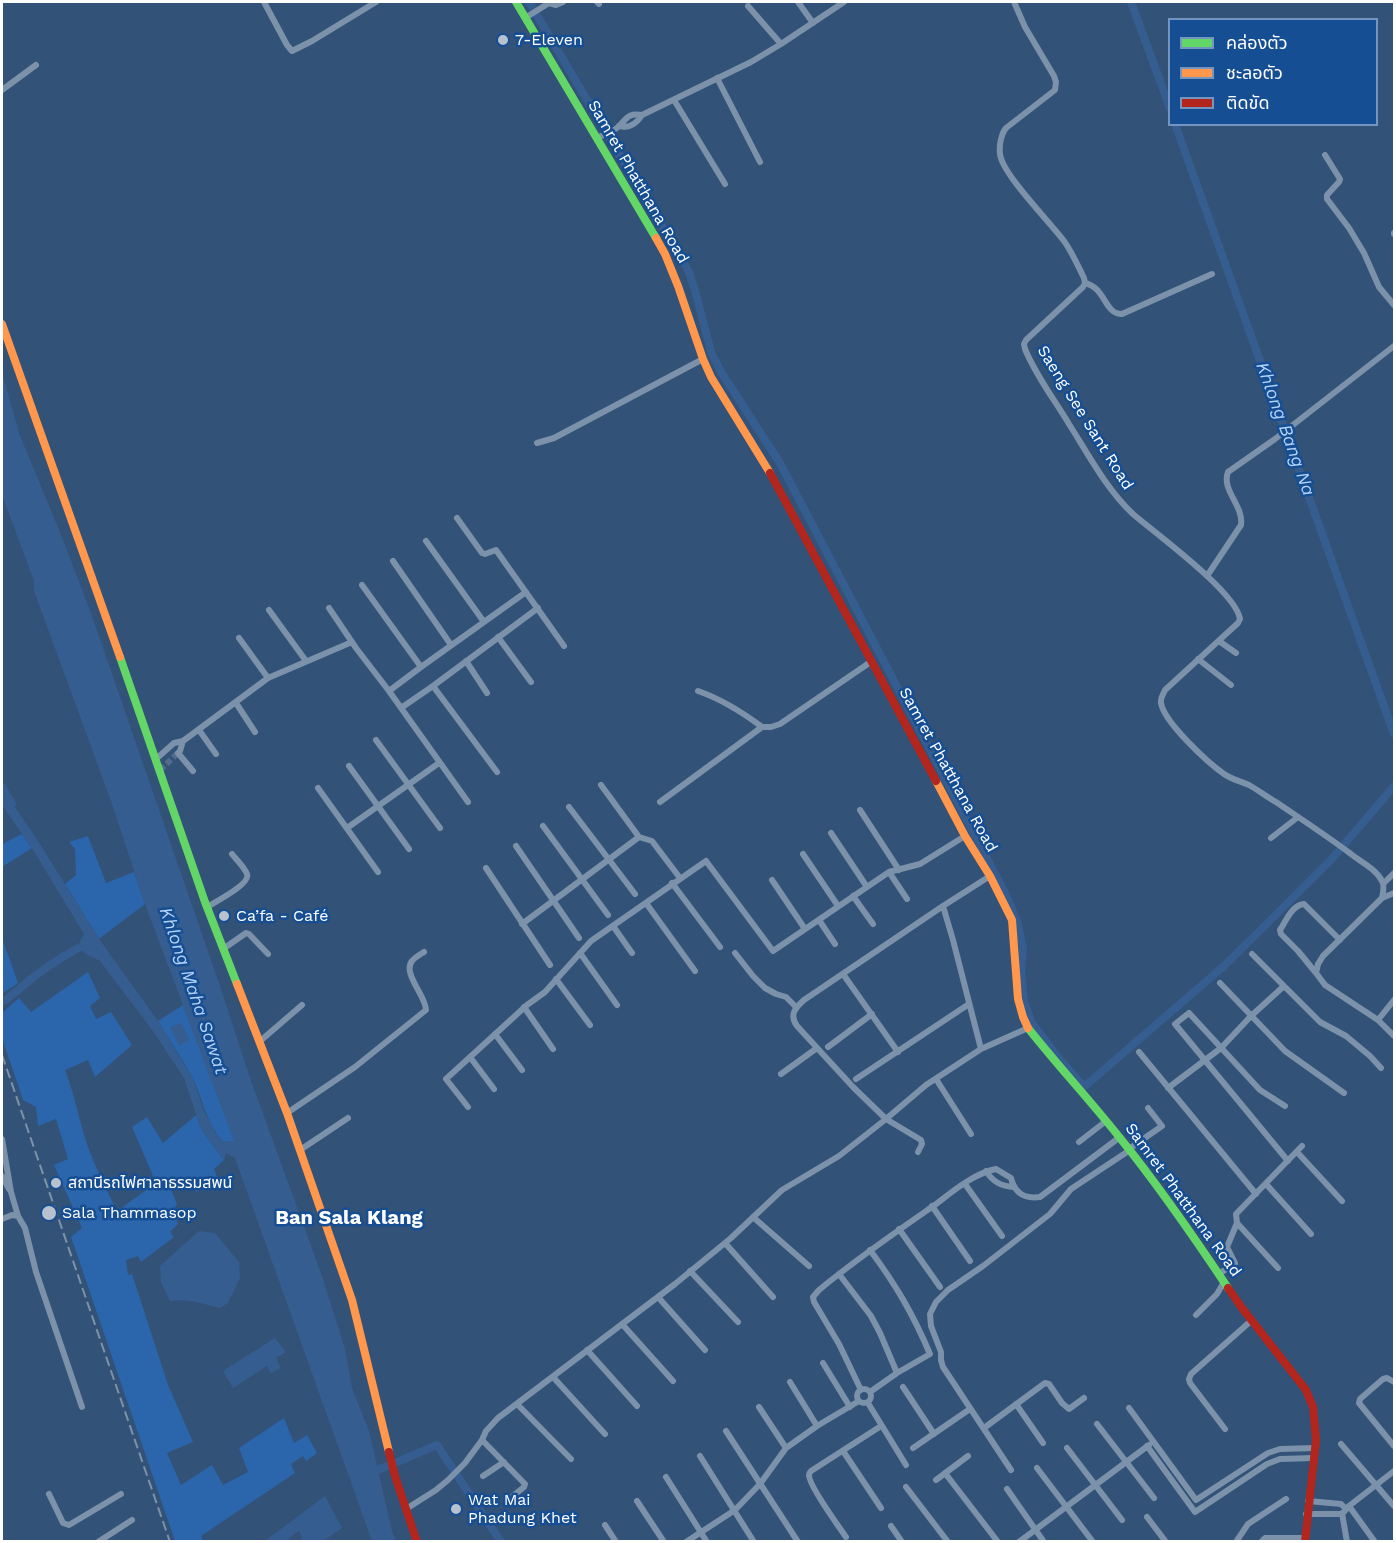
<!DOCTYPE html>
<html>
<head>
<meta charset="utf-8">
<style>
	body { margin:0 }
	#map { position:relative; width:1396px; height:1543px; overflow:hidden; background:#335277; font-family:"Work Sans","Noto Sans Thai",sans-serif }
	canvas { display:block }
	.frame { position:absolute; inset:0; border:3px solid #fff; pointer-events:none }
	.legend { position:absolute; left:1168px; top:18px; width:210px; height:108px; box-sizing:border-box; background:#164e94; border:2px solid #7395bf; margin:0; padding:8px 10px; list-style:none; font-size:18px; color:#fff }
	.legend li { display:flex; align-items:center; gap:12px; height:30px }
	.legend b { width:30px; border:2px solid #7395bf }
</style>
</head>
<body>
<div id="map">
<canvas width="1396" height="1543"></canvas>
<div class="frame"></div>
<ul class="legend">
<li><b style="height:8px;background:#63d668"></b>คล่องตัว</li>
<li><b style="height:8px;background:#ff974d"></b>ชะลอตัว</li>
<li><b style="height:8px;background:#b3261e"></b>ติดขัด</li>
</ul>
</div>
<script>
const g = document.querySelector('canvas').getContext('2d');
g.lineJoin = 'round';
function paint(path, color) {
  g.fillStyle = color;
  g.fill(path, 'evenodd');
}
function stroke(path, color, width, dash) {
  g.strokeStyle = color;
  g.lineWidth = width;
  g.lineCap = dash ? 'butt' : 'round';
  g.setLineDash(dash || []);
  g.stroke(path);
}
function write(font, color, halo, rows, align = 'center') {
  g.font = font + ' "Work Sans","Noto Sans Thai",sans-serif';
  g.lineWidth = 5;
  g.setLineDash([]);
  g.textBaseline = 'middle';
  g.strokeStyle = halo;
  g.fillStyle = color;
  for (const [text, x, y, turn = 0] of rows) {
    g.save();
    g.translate(x, y);
    g.rotate((+turn || 0) * Math.PI / 180);
    g.textAlign = isNaN(turn) ? turn : align;
    if (halo) g.strokeText(text, 0, 0);
    g.fillText(text, 0, 0);
    g.restore();
  }
}
paint(new Path2D(`
	M22 834 32 848 2 867V844Z
	M88 836 106 883 134 872 145 904 99 939 65 884 76 875 75 849 69 842Z
	M2 938 18 983 2 994Z
	M88 972 100 998 90 1006 96 1019 111 1012 132 1045 95 1077 88 1060 65 1070C76 1098 80 1127 91 1155 99 1174 108 1193 117 1211L156 1183 132 1127 147 1117 163 1143 196 1115 201 1129 224 1160 214 1169 218 1179 196 1192 188 1176 169 1185 177 1204 173 1211 178 1224 170 1232 174 1237 141 1262 138 1256 126 1260 128 1275 132 1274 168 1385 193 1442 167 1453 181 1485 212 1465 223 1485 248 1472 239 1448 284 1418 294 1443 307 1435 317 1453 306 1461 303 1456 291 1464 295 1473 201 1536 203 1541H175L71 1237 82 1228 54 1165 68 1159 56 1119 38 1126 36 1107 23 1100 2 1038V1013L19 998 31 1012Z
	M183 1005 235 1141H222C205 1120 203 1099 192 1077 182 1058 169 1040 158 1021Z`), '#2b65ab');
paint(new Path2D(`
	M2 372 19 433 64 542 92 616 221 989 250 1078 322 1276 345 1349 352 1388 369 1431 392 1531 396 1541H372L235 1158 226 1153 224 1160 201 1129 184 1078 153 1031 100 961 84 953 80 941 84 934 32 848 2 805V788L40 844 99 939 158 1021 193 1079 204 1111 215 1132 222 1141H234L145 904 111 801 34 591V581L2 495Z
	M181 1023 189 1038 187 1042 179 1046 170 1027Z
	M199 1231 215 1233 239 1262 240 1278 228 1303 220 1308C204 1304 187 1298 170 1301L161 1282 160 1266Z
	M275 1338 286 1352 276 1358 281 1368 271 1373 267 1366 233 1388 223 1371Z
	M325 1496 342 1528 323 1541H301L302 1537 299 1531 286 1541H265Z`), '#365d8f');
stroke(new Path2D(`
	M529 2 689 272 696 294 711 352 721 372 780 463 1006 895 1017 921 1023 948 1021 971 1024 1001 1032 1023 1057 1056 1084 1087 1224 966 1331 860 1394 786
	M1131 2 1170 108
	M1175 124 1394 734
	M2 787 12 804
	M2 1002C14 995 23 985 35 976 52 963 71 951 91 942
	M371 1473 437 1445 501 1542`), '#365d8f', 8);
stroke(new Path2D(`
	M160 770 178 753`), '#526c8b', 6, [6, 3]);
stroke(new Path2D(`
	M264 2 287 45 292 51 312 41 376 2
	M597 2 599 4
	M798 2 813 23
	M1014 2 1025 27 1054 76 1056 82 1055 90 1006 128C1001 134 999 146 1000 154 1002 174 1050 222 1064 241 1072 252 1078 266 1084 278L1085 283 1083 287 1026 340 1024 344 1025 349C1036 376 1054 399 1069 424 1088 454 1107 490 1133 514 1156 534 1236 592 1240 619L1238 623 1165 690C1163 695 1160 698 1161 703 1164 722 1207 762 1224 774 1231 779 1240 781 1249 785 1258 790 1267 797 1276 802 1301 819 1327 836 1351 854 1361 862 1376 869 1382 881 1385 886 1383 892 1382 898L1323 956 1318 964 1316 973 1325 985 1378 1020 1394 1036
	M748 6 781 44
	M525 18 549 3 556 5 563 2
	M717 78 760 162
	M2 90 36 65
	M674 100 725 184
	M619 126C629 129 637 123 642 115
	M597 138C603 135 613 132 618 127 628 118 627 113 642 115L751 62 781 44 844 2
	M1325 155 1340 179 1339 182 1327 195V199L1349 228 1364 253 1379 287 1394 305
	M1394 234V233
	M1085 283C1106 288 1104 314 1122 314L1212 274
	M537 443 554 438 703 359
	M457 518 482 553 485 554 496 550 564 646
	M426 541 484 622
	M393 561 451 645
	M1207 576 1241 525C1244 506 1221 490 1228 472L1275 439 1394 346
	M362 585 421 667
	M329 608 356 648 389 691 468 802
	M269 610 306 661
	M498 637 531 682
	M239 638 268 678
	M1219 641 1236 653
	M1198 659 1231 685
	M466 661 487 693
	M433 686 497 772
	M389 691 421 667 526 592
	M698 691C721 699 742 712 762 727
	M236 703 255 732
	M401 708 433 686 538 608
	M199 730 216 754
	M376 740 440 828
	M183 741 180 751 178 753 193 771
	M156 759 174 743 183 741 268 678 352 642
	M349 766 409 849
	M601 785 639 837
	M318 788 378 872
	M660 802 762 727H771L780 724 872 661
	M569 807 635 894
	M860 810 899 870
	M543 826 608 915
	M347 828 439 763
	M831 833 867 887
	M1271 838 1298 817
	M516 846 579 938
	M803 854 838 906
	M486 868 550 965
	M889 872 907 899
	M772 880 805 929
	M672 883 720 947
	M1384 883 1394 873
	M853 896 873 924
	M1382 898 1394 893
	M646 903 695 971
	M943 906 953 940 981 1049
	M207 907C215 902 251 884 247 874 245 868 236 859 232 854
	M819 920 835 944
	M522 924 639 837 652 841 680 878
	M613 926 632 953
	M223 949 246 933 249 934 268 954
	M580 953 617 1005
	M735 953 753 976 765 988 776 994 786 997 796 1007
	M1252 954 1284 986
	M1316 973 1298 951 1281 934 1280 930C1286 921 1292 905 1304 904L1340 940
	M843 974 898 1052
	M556 979 590 1025
	M1220 983 1285 1051 1344 1093
	M524 1007 553 1049
	M1378 1020 1394 1000
	M495 1034 522 1070
	M259 1042 302 1005
	M828 1047 872 1014
	M1139 1052 1256 1194
	M470 1057 494 1089
	M781 1074 817 1048
	M856 1079 969 1004
	M936 1079 971 1134
	M1168 1088 1221 1048 1251 1016 1284 986 1320 1022 1346 1036 1370 1056 1381 1068
	M1285 1106 1260 1090 1189 1013 1175 1024 1288 1161
	M468 1107 446 1079 527 1005 545 992 591 941 706 861 773 951 889 872 920 864 965 836
	M287 1113 355 1067 426 1010C426 996 402 973 412 961 415 957 421 954 424 952
	M2 1139 11 1192 18 1216 25 1228 36 1272 82 1407
	M1079 1142 1106 1121
	M1129 1149 1162 1126 1148 1108
	M300 1150 348 1118
	M918 1152 922 1144 921 1140 886 1119 853 1087 797 1026C789 1015 795 1008 804 1000L943 906 990 876
	M1297 1152 1342 1201
	M986 1171C993 1182 1001 1186 1013 1187
	M2 1176 9 1189
	M965 1184 1002 1236
	M1266 1184 1311 1234
	M932 1206 970 1261
	M753 1217 809 1266
	M2 1219 12 1215 18 1216
	M1237 1223 1278 1268
	M899 1229 940 1287
	M725 1243 773 1297
	M870 1250C896 1285 913 1314 930 1354L897 1373 870 1392
	M690 1271 738 1322
	M839 1274 871 1316 880 1333 897 1373
	M1219 1274 1235 1263 1227 1247 1237 1223 1236 1214 1302 1146
	M658 1297 705 1350
	M1196 1315 1217 1294 1224 1282
	M622 1324 673 1381
	M587 1350 637 1406
	M823 1363 850 1407
	M553 1377 605 1434
	M790 1382 817 1426
	M1394 1382 1387 1378 1383 1379 1360 1399 1359 1403 1394 1446
	M903 1387 934 1434
	M857 1396a7 7 0 1 1 14 0a7 7 0 1 1-14 0Z
	M861 1390 839 1344 814 1302 813 1297 819 1290C855 1260 893 1234 932 1207 951 1193 972 1174 996 1169L1011 1178C1015 1194 1025 1199 1040 1197L1120 1137
	M868 1403 906 1465
	M517 1404 571 1459
	M1016 1404 1043 1443
	M759 1407 786 1448
	M1129 1408 1196 1500 1268 1453 1280 1449 1315 1448
	M1097 1424 1154 1498
	M984 1428 1045 1383 1049 1384 1062 1403 1069 1409 1084 1398
	M1225 1429 1190 1383 1189 1379 1191 1374 1252 1320
	M726 1431 798 1542
	M482 1440 525 1484 524 1487 508 1500
	M1341 1444 1394 1506
	M1147 1446 1195 1512 1267 1464 1280 1459 1314 1458
	M913 1448 970 1409
	M1067 1448 1122 1520
	M843 1451 881 1508
	M700 1456 754 1542
	M1037 1468 1093 1542
	M1011 1470 943 1367 941 1360V1352L931 1326 930 1314 936 1302 948 1290 983 1266 1050 1214 1071 1189 1130 1150
	M945 1473 998 1542
	M483 1476 504 1462
	M666 1477 707 1542
	M936 1480 968 1456
	M906 1487 948 1542
	M1007 1489 1044 1542
	M49 1494 63 1523 69 1525 121 1494
	M637 1501 664 1542
	M1308 1501 1341 1504 1346 1509
	M1349 1506 1375 1542
	M406 1509 436 1490 448 1480 465 1463 482 1440 486 1431 498 1418 675 1284 731 1238 782 1190 839 1156 886 1119 926 1085 981 1049 1028 1028
	M1342 1513 1347 1542
	M1306 1514H1342L1349 1506 1394 1471
	M1147 1517 1166 1542
	M605 1525 616 1542
	M891 1526 902 1542
	M846 1537C839 1527 808 1484 809 1475 809 1473 810 1472 811 1471L881 1426
	M98 1542 132 1520
	M686 1542 735 1510 760 1484 786 1448 817 1426 859 1401
	M1019 1542 1149 1445
	M1236 1542 1248 1524 1286 1499
	M1261 1542 1265 1538H1305`), '#7c92aa', 6);
stroke(new Path2D(`
	M516 2 656 238
	M120 657 205 902 237 984
	M1028 1028C1058 1066 1090 1100 1120 1138 1159 1186 1194 1237 1228 1288`), '#63d668', 8);
stroke(new Path2D(`
	M656 238 665 254 678 286 703 359 711 377 770 473
	M2 324 120 657
	M936 781 965 836 990 876 1012 920 1018 999 1023 1017 1028 1028
	M237 984 287 1113 352 1300 389 1452`), '#ff974d', 8);
stroke(new Path2D(`
	M770 473 936 781
	M1228 1288 1242 1308 1306 1390 1313 1407 1316 1440 1305 1542
	M389 1452 395 1476 417 1542`), '#b3261e', 8);
stroke(new Path2D(`
	M2 1055 170 1542`), '#7d92a9', 2, [10, 4.5]);
for (const [x, y, r, color] of [
	[503,40,6,"#b8c2cf"],
	[224,916,6,"#b8c2cf"],
	[56,1183,6,"#b8c2cf"],
	[49,1213,8,"#b8c2cf"],
	[456,1509,6,"#b8c2cf"]
]) {
  const dot = new Path2D();
  dot.arc(x, y, r, 0, 2 * Math.PI);
  g.fillStyle = color;
  g.fill(dot);
  stroke(dot, '#164e94', 2);
}
write('16px', '#fff', '#164e94', [
	["7-Eleven",515,40],
	["Ca’fa - Café",236,916],
	["สถานีรถไฟศาลาธรรมสพน์",68,1183],
	["Sala Thammasop",62,1213],
	["Wat Mai",468,1500],
	["Phadung Khet",468,1518]
], 'left');
write('16px', '#fff', '#164e94', [
	["Samret Phatthana Road",638,182,60],
	["Saeng See Sant Road",1085,418,58],
	["Samret Phatthana Road",948,770,61],
	["Samret Phatthana Road",1183,1200,54]
]);
write('italic 18px', '#b3d3f8', '#164e94', [
	["Khlong Bang Na",1285,429,70],
	["Khlong Maha Sawat",193,991,71]
]);
write('bold 20px', '#fff', '#164e94', [
	["Ban Sala Klang",349,1218]
]);
</script>
</body>
</html>
